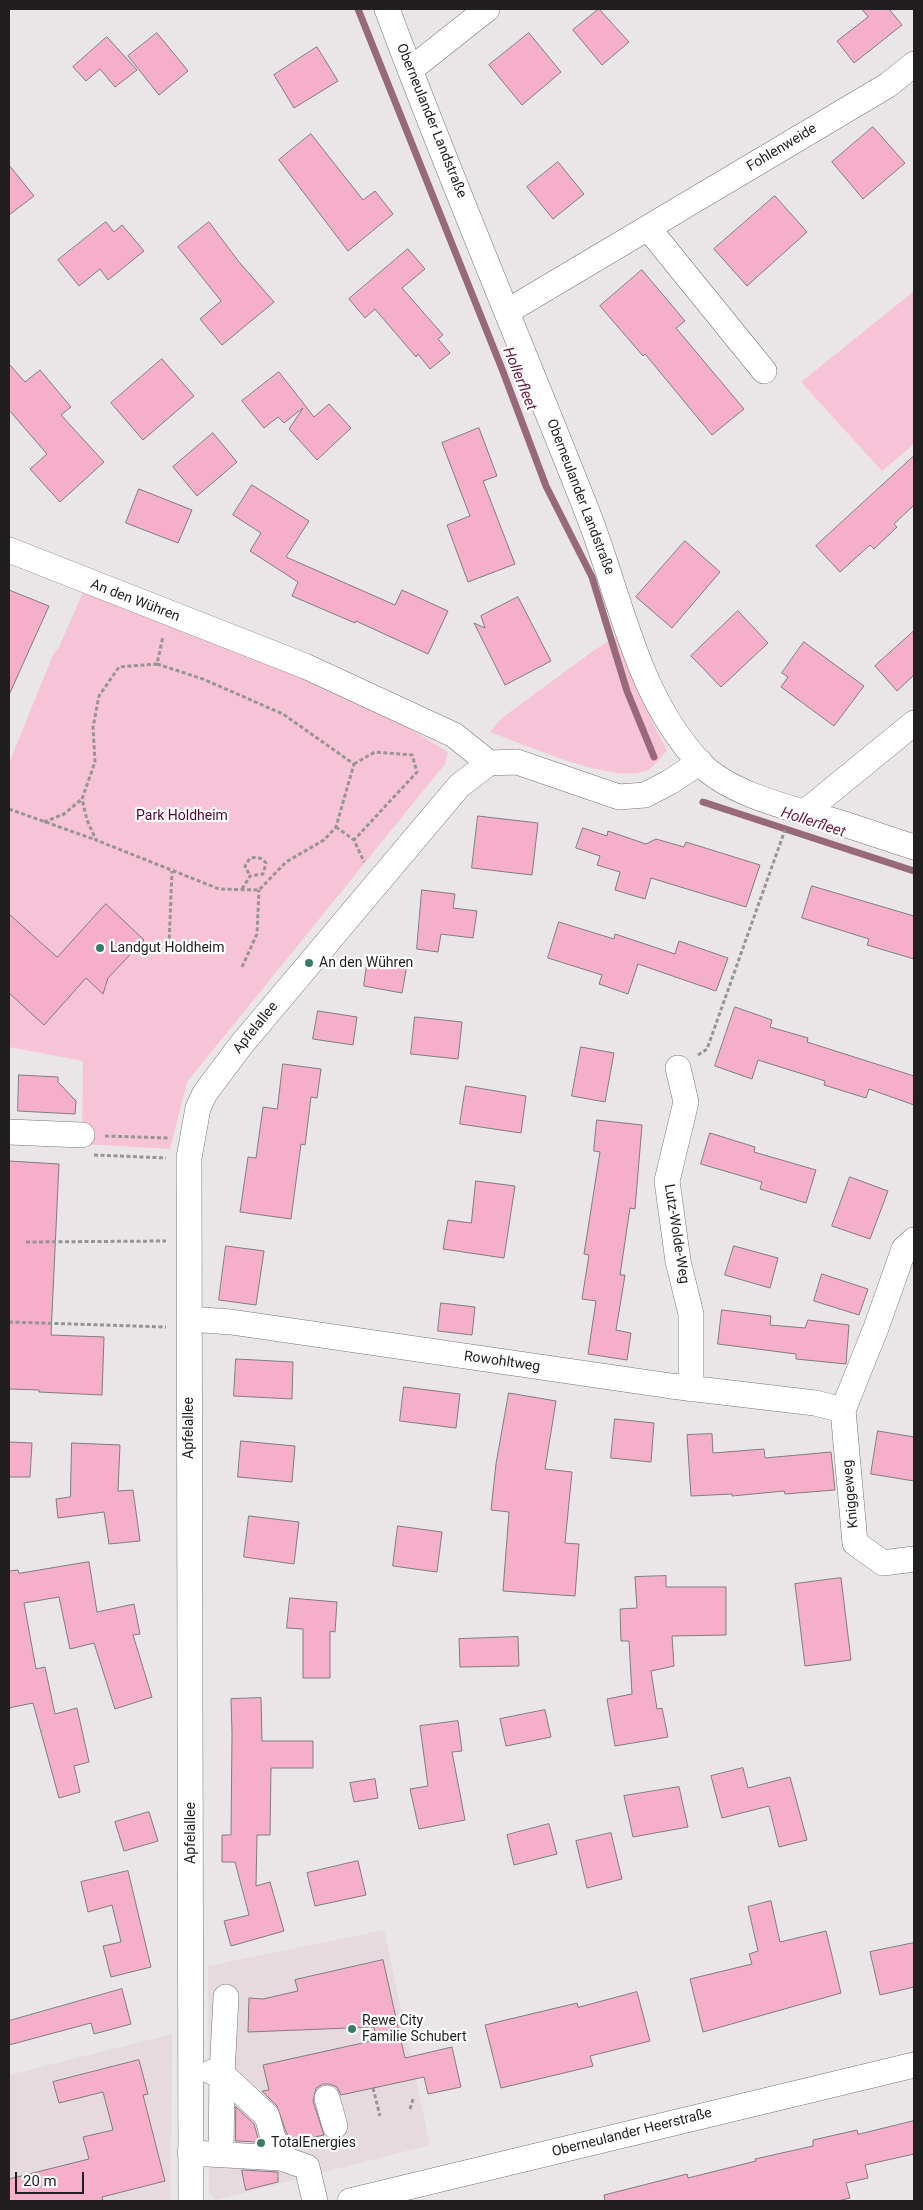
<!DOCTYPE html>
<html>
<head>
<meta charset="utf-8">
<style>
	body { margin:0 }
	#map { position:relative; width:923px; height:2210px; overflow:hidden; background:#eae6e7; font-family:Roboto,sans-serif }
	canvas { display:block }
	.frame { position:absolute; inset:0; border:10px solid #201e1f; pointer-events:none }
	.scale { position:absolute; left:15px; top:2172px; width:69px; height:22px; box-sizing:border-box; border:2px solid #201e1f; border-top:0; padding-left:6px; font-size:15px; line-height:18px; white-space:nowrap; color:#201e1f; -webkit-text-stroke:4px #fff; paint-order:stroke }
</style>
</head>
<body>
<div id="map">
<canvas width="923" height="2210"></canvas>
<div class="frame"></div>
<div class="scale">20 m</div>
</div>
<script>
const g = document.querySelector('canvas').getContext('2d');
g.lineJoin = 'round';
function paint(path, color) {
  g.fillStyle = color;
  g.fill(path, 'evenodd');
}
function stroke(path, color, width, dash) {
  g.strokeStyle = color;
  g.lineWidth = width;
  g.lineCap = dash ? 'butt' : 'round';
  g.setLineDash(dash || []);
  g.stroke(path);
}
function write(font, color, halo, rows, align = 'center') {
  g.font = font + ' Roboto,sans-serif';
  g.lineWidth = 4.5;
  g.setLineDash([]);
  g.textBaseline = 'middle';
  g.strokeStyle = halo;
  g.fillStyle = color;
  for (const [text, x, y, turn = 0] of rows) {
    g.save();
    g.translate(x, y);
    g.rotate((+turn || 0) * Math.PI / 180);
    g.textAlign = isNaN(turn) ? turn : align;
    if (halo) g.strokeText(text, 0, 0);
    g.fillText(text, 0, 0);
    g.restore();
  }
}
paint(new Path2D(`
	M384 1930 430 2145 216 2200 209 2193 208 1966Z
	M172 2034 171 2201H9V2075Z`), '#e7dade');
paint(new Path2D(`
	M914 291V444L882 471 801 382Z
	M84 590 274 667 286 663 344 689 448 752 445 764 187 1082 170 1149 82 1144 83 1061 9 1047V763L53 655 59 647Z
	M620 634 652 721 667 751C661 756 655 766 648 770 615 786 524 744 490 732L502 718 593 651Z`), '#f7c4d7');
stroke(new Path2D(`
	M358 9 502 369 546 486 592 577 627 691 654 757
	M703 802 914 871`), '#98697b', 7);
const building = new Path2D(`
	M599 9 629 42 602 65 573 30Z
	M862 9H889L902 25 854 63 837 41 868 17Z
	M157 33 188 71 159 95 128 56Z
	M529 33 561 72 522 105 489 65Z
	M107 37 137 70 115 87 100 69 86 81 73 67Z
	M317 47 338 81 294 108 274 75Z
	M873 127 905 163 863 199 832 162Z
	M311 134 363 200 375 191 393 214 348 251 279 160Z
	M558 162 584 194 553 219 527 187Z
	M9 165 34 196 9 215Z
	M775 196 807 232 747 286 714 249Z
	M106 222 114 232 122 225 144 251 108 280 100 269 79 286 58 260Z
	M209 222 239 262 274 302 222 345 200 319 221 301 178 247Z
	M408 249 425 269 402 288 443 335 438 339 450 353 430 369 418 354 416 357 375 309 365 318 349 299Z
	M642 270 685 321 676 328 744 409 712 435 645 354 643 356 600 306Z
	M162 359 194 396 143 440 111 403Z
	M9 364 25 382 40 370 71 407 61 415 104 462 60 502 30 469 47 454 9 410Z
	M279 372 314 417 329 404 351 428 317 460 289 429 303 408 284 423 278 417 264 428 242 401Z
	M479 428 497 476 483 481 515 564 468 582 447 525 470 516 442 443Z
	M213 433 237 462 197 496 173 467Z
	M914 456V505L894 524 897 527 874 549 870 545 840 572 816 546Z
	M252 485 309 521 286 557 395 605 402 590 448 611 428 654 356 621 355 623 292 596 298 582 250 551 261 533 233 515Z
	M139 489 192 510 178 543 126 523Z
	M685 541 720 572 672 628 636 597Z
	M9 590 49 606 9 695Z
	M518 597 551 661 505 685 474 623 485 628 481 616Z
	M738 611 768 643 721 687 691 656Z
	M914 631V675L897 691 875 666Z
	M804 642 864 686 834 726 781 687 788 677 782 673Z
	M478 816 538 823 532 875 472 868Z
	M583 828 607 836 608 831 646 844 656 839 684 847 686 842 760 865 746 907 651 878 645 899 615 890 620 872 597 865 600 856 576 848Z
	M812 886 914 916V959L867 945 869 939 802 918Z
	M422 890 455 894 453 908 477 911 473 938 441 934 438 952 417 949Z
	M106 904 144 940 108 978 103 994 86 978 44 1025 9 993V914L57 957Z
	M559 922 614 939 615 934 675 954 679 941 728 958 716 991 638 964 628 994 599 984 602 975 548 958Z
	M368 958 407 965 402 993 364 986Z
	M735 1007 772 1020 770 1027 808 1038 807 1042 914 1076V1105L869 1089 866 1098 824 1085 825 1081 758 1060 752 1079 715 1066Z
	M318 1011 357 1017 353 1045 313 1039Z
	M415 1017 462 1022 458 1059 411 1054Z
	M581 1047 614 1053 605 1102 572 1096Z
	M283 1064 321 1069 317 1098 311 1097 305 1145 301 1144 291 1219 240 1212 248 1157 256 1158 263 1107 277 1109Z
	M19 1075 58 1077V1082L76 1101 75 1114 18 1111Z
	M466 1086 526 1096 521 1133 460 1124Z
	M597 1120 642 1125 635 1209 630 1208 620 1275H625L616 1330 631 1333 627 1360 588 1354 596 1301 582 1299 589 1255 584 1254 600 1152 594 1151Z
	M710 1133 755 1147 754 1152 816 1170 806 1203 760 1189 762 1182 701 1164Z
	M9 1161 59 1164 51 1335 104 1337 102 1395 39 1392V1390L9 1389Z
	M850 1177 888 1191 870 1239 832 1226Z
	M476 1181 515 1186 504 1258 443 1249 448 1220 471 1223Z
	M226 1246 264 1251 256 1305 219 1300Z
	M734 1246 778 1258 770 1288 725 1275Z
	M822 1274 868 1289 859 1315 814 1301Z
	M441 1303 475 1307 472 1335 438 1331Z
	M722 1310 771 1316 770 1325 805 1328 808 1320 849 1325 846 1364 796 1359V1354L718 1344Z
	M236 1359 293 1362 292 1399 234 1396Z
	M404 1387 460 1394 456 1428 400 1421Z
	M509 1393 556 1401 545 1469 572 1472 565 1543 579 1544 575 1596 503 1591 509 1512 491 1510 496 1464Z
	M615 1419 654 1423 651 1462 611 1458Z
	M878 1431 914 1437V1481L871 1474Z
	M712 1434 713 1453 764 1449 765 1458 831 1452 835 1490 785 1494 784 1491 732 1496V1494L691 1496 687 1435Z
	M241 1441 295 1446 292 1482 238 1477Z
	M9 1442 32 1443 30 1477H9Z
	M72 1443 120 1445 118 1491 133 1490 140 1541 109 1544 104 1512 58 1518 56 1499 70 1497Z
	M249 1516 299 1522 294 1564 244 1557Z
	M398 1526 442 1532 437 1572 393 1566Z
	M89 1562 97 1612 134 1604 140 1634 133 1635 152 1697 115 1709 94 1643 70 1649 59 1597 24 1603 36 1669 45 1667 55 1714 77 1708 89 1762 74 1766 80 1792 59 1798 33 1703 9 1708V1571L18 1570 19 1573Z
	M666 1576V1587H726V1635L672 1636 674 1666 651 1671 657 1709 662 1708 668 1737 615 1746 607 1699 632 1694 629 1641H621L620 1609 637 1608 635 1577Z
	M841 1578 851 1660 805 1666 795 1584Z
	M290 1598 337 1602 335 1632 330 1631V1678H303V1629L287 1628Z
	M518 1637 519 1666 460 1667 459 1639Z
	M261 1698 262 1741H313V1768H271L270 1835H257L256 1886 270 1882 284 1931 231 1946 224 1921 249 1915 235 1862H222V1835H231L232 1733 231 1699Z
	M545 1710 551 1737 506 1746 500 1719Z
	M458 1721 462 1751 452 1752 465 1820 419 1829 410 1789 428 1786 420 1726Z
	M743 1768 748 1788 790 1777 807 1840 779 1847 769 1806 722 1818 711 1776Z
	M375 1779 378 1798 354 1802 350 1783Z
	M679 1787 688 1827 633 1837 624 1796Z
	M149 1812 158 1841 124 1851 115 1822Z
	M549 1824 557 1854 514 1865 507 1835Z
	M611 1833 622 1879 587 1888 576 1841Z
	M358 1861 366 1895 315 1906 307 1873Z
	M128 1871 151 1967 111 1977 103 1946 121 1942 112 1905 88 1912 81 1882Z
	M771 1901 780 1942 826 1931 841 1993 703 2032 690 1979 752 1964 749 1954 758 1951 748 1907Z
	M914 1943V1987L880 1995 870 1952Z
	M383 1960 405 2058 452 2047 461 2087 428 2094 424 2077 341 2095 337 2087 330 2084H323L316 2088 313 2101 324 2135 292 2142 286 2132 277 2106 262 2091 269 2090 263 2065 376 2040 374 2027 248 2032 249 1998 263 1999 298 1991 295 1980Z
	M122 1989 131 2024 94 2034 91 2023 9 2045V2021Z
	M637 1992 650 2041 590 2056 593 2066 501 2088 485 2025 577 2003 578 2007Z
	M139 2060 148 2094 143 2095 165 2181 102 2197 103 2201H9V2179L89 2159 83 2137 113 2130 103 2092 59 2103 53 2082Z
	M236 2107 254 2124 259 2142 236 2141Z
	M914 2121V2154L865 2165 868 2178 846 2183 850 2198 838 2201H605L604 2195 687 2174 688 2178 756 2161 755 2159 813 2146V2140L857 2130 858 2134Z
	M242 2170 278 2172V2182L246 2190Z`);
paint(building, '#f5afca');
stroke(building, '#807c7e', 1);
const minor = new Path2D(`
	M387 9C450 179 522 346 588 514 621 598 636 695 700 763 730 795 792 808 834 821 861 829 888 839 914 847
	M410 70 487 9
	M648 228 764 371
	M508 311 888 85 914 64
	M9 550 305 666 454 735 489 763 517 762 619 797 645 795 670 782 700 762
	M805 812 914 723
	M678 1068 686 1102 667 1181 678 1261 691 1314V1389
	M9 1132 82 1135
	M914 1240 904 1249 876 1328 843 1410 855 1543 883 1563 914 1559
	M189 1319 231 1322 671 1386 815 1403 843 1410
	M226 1997 222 2074 267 2116 273 2138 287 2160
	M212 2072 222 2074 221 2154
	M327 2098 335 2126
	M190 2153 281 2158 307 2167 315 2201
	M191 2201 189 1158 198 1108 205 1093 241 1045 459 786 489 763
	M350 2201 914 2065`);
stroke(minor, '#797476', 26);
stroke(new Path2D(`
	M157 664 203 679 283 714 354 764 336 827 324 840 286 862 259 890 219 889 96 840 87 820 82 799 95 762 93 727 99 696 119 667 157 664 163 636
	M354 764 375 752 412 755 417 772 354 840
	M9 809 96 840
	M44 822 64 814 82 799
	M336 827 354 840 364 862
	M242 889 250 876 263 874 266 863C261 857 257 857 250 858L245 866 250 876
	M169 945 172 871
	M242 967 257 934 259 890
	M698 1055 707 1049 785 830
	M105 1136 169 1138
	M94 1155 166 1158
	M26 1242 166 1241
	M9 1322 166 1327
	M373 2088 380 2116
	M410 2109 413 2099`), '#979495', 3, [4, 2.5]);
stroke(minor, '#fff', 25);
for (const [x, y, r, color] of [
	[100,948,5,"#397a69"],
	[309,963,5,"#397a69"],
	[352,2029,5,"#397a69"],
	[261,2143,5,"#397a69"]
]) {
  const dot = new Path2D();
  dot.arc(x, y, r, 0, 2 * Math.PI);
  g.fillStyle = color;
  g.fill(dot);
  stroke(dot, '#fff', 2);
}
write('14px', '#201e1f', '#fff', [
	["Oberneulander Landstraße",431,121,68],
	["Fohlenweide",782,148,-31],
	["Oberneulander Landstraße",580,497,69],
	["An den Wühren",135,601,21],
	["Apfelallee",256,1028,-51],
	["Lutz-Wolde-Weg",676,1234,81],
	["Rowohltweg",502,1362,8],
	["Apfelallee",189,1428,-90],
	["Kniggeweg",851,1494,-95],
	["Apfelallee",191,1833,-90],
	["Oberneulander Heerstraße",632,2133,-14]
]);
write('14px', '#540330', '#fff', [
	["Park Holdheim",182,816]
]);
write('14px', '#201e1f', '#fff', [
	["Landgut Holdheim",110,948],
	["An den Wühren",319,963],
	["Rewe City",362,2021],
	["Familie Schubert",362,2037],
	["TotalEnergies",271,2143]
], 'left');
write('italic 15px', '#691a41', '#fff', [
	["Hollerfleet",519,379,68],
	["Hollerfleet",813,823,18]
]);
</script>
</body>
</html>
